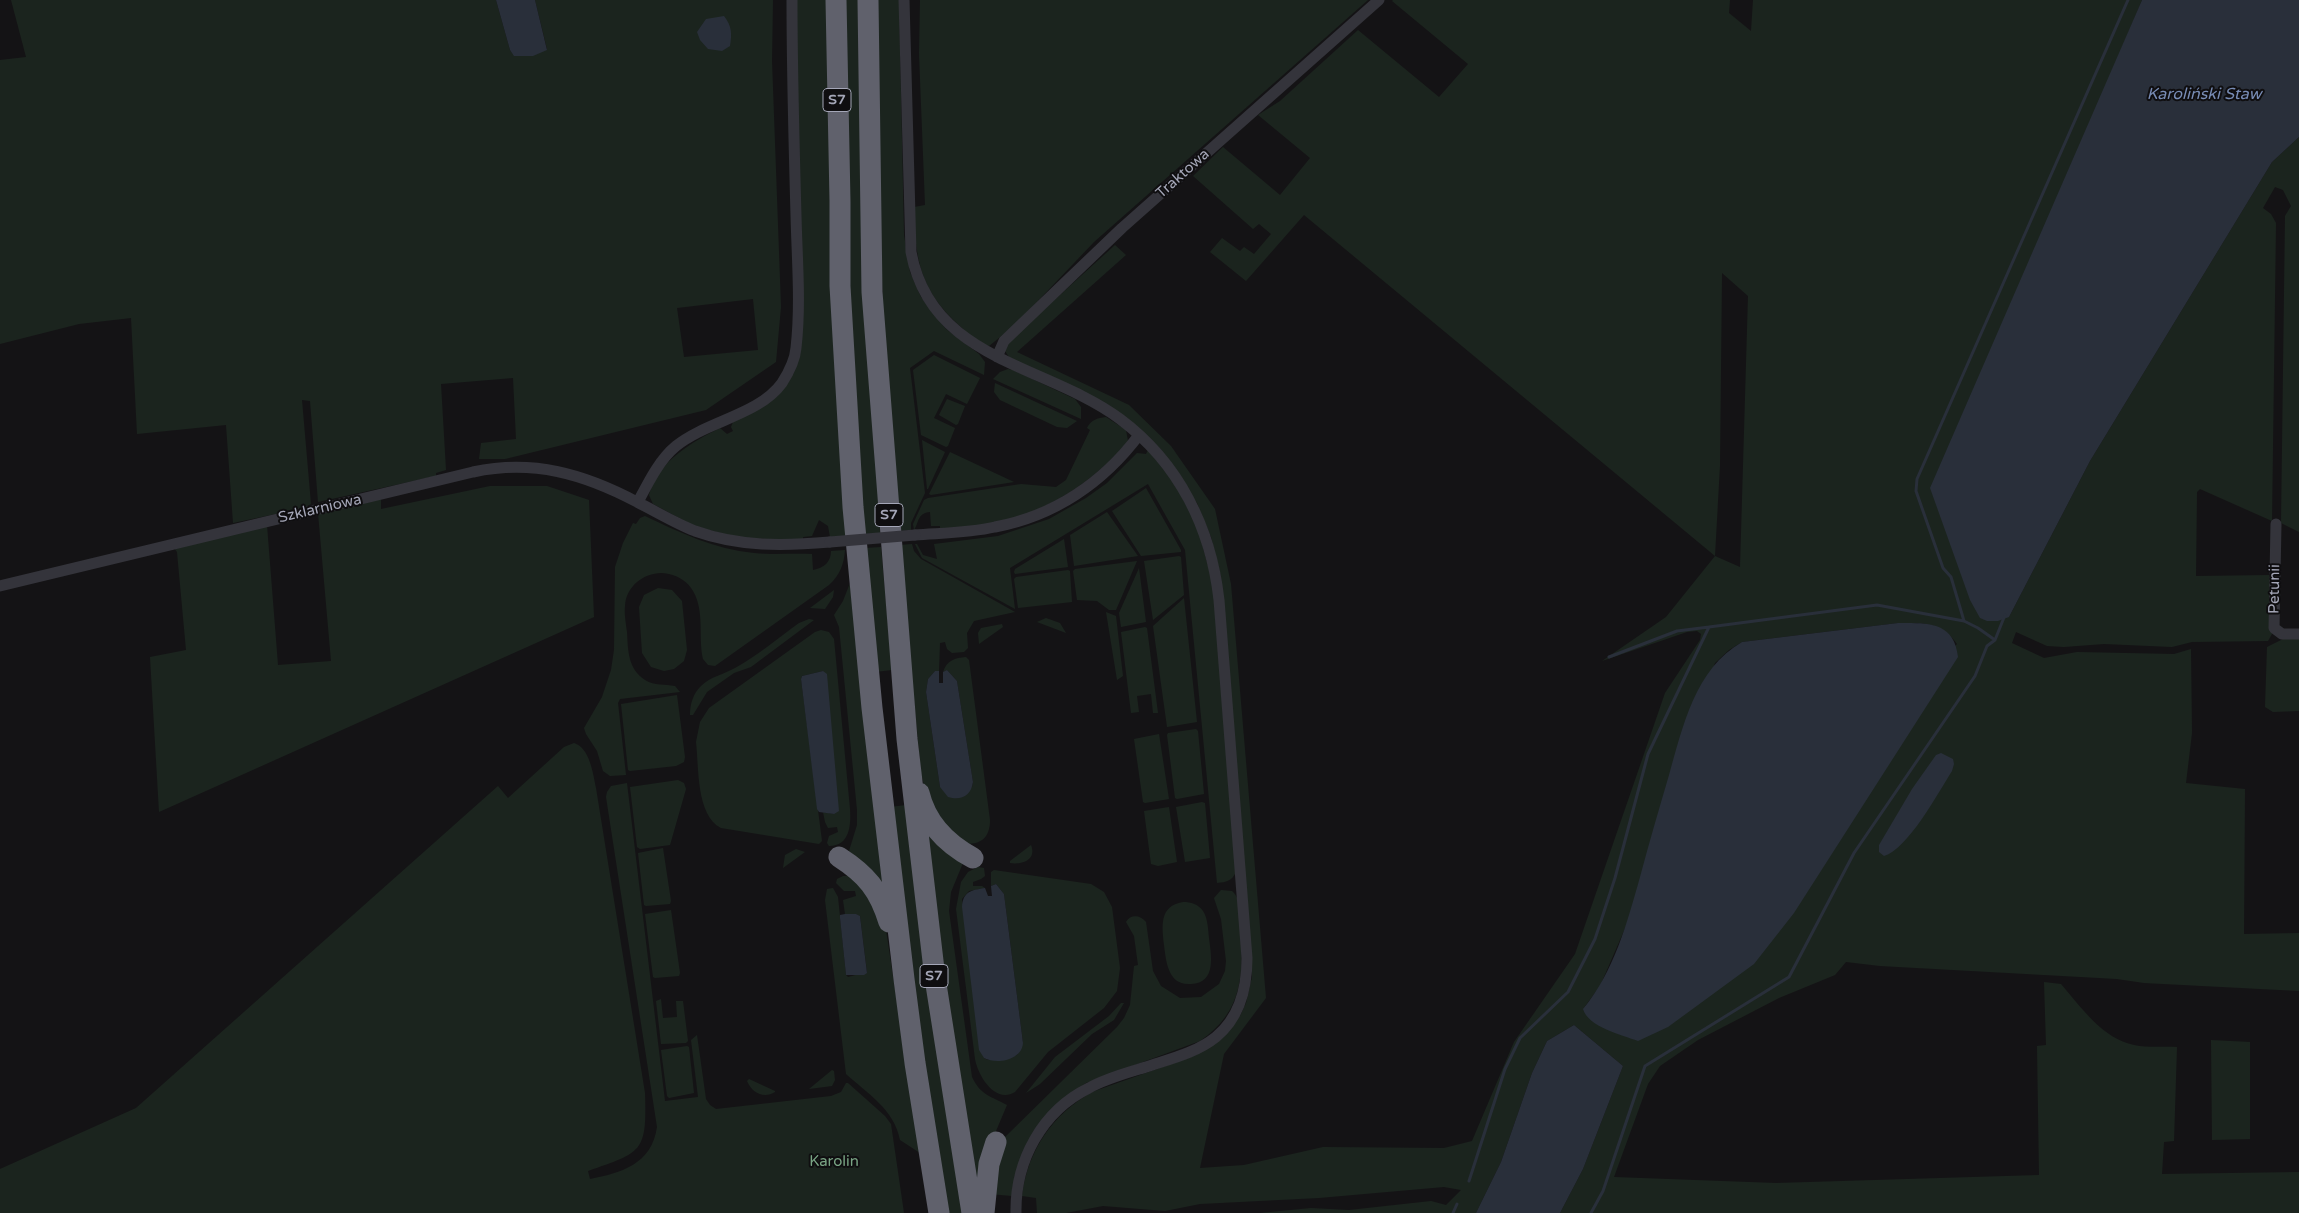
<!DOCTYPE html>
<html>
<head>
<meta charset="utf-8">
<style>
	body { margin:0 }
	canvas { display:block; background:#141315 }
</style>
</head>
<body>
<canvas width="2299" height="1213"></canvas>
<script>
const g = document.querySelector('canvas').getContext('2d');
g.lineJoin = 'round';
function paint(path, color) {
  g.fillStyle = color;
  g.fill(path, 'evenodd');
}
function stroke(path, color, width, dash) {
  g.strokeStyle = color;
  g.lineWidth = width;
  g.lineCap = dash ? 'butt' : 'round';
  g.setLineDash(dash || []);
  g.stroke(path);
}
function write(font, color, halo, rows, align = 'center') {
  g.font = font + ' "Varela Round",sans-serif';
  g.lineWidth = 4;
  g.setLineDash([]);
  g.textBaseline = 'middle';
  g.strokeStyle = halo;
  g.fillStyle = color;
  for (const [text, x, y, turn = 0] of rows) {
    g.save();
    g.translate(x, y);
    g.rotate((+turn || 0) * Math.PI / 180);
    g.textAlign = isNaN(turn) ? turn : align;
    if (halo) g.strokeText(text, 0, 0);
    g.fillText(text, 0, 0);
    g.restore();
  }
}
paint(new Path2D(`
	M11 0H496L510 50 514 55 547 49 535 0H773L772 61 781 307 776 362 706 410 505 459H479L481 443 516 439 513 378 441 384 446 470 436 473V476L318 502 310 401 302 400 311 504 304 508 233 523 226 425 137 434 131 318 79 324 0 344V60L26 57ZM753 299 758 350 684 357 677 308Z
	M797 0H827L846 536 830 537 828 526 819 520 812 536 803 537V540L737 538 692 525 653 504 649 495C657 462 692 442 720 428L727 434 733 431 731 427 733 422 794 373Z
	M842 0H858L880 533 864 534 852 357Z
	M874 0H899L904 235 910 272 921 297 946 329 979 354 985 362 984 375 934 351 910 368 925 493 911 523V530L897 531 884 347Z
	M920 0H1368L1094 242 1015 325 989 346C978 345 969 335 961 327 920 291 915 260 914 207L925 205 919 54Z
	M1393 0H1730L1729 13 1751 31 1753 0H2142L2108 81 2009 617 2090 461 2272 162 2299 137V532L2281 523 2285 216 2291 206 2283 190 2275 187 2263 208 2271 214 2276 223 2272 521 2200 489 2197 492 2196 576 2271 575 2272 634 2268 641 2192 642 2172 647 2104 644 2064 647 2047 646 2016 632 2012 643 2044 658 2077 652 2174 654 2191 649 2192 733 2186 783 2245 789 2244 934 2299 933V991L2144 983 2117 979 1880 966 1846 962 1835 975 1779 998 1698 1040 1660 1066 1648 1084 1614 1177 1776 1183 2039 1175 2037 1046 2046 1045 2044 982 2061 984C2081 1007 2103 1039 2134 1045 2148 1048 2163 1046 2177 1047L2174 1141 2164 1142 2162 1174 2299 1172V1213H1560L1583 1169 1623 1066 1574 1025 1547 1041 1532 1073 1501 1162 1476 1213H1260L1311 1208 1349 1210 1431 1201 1446 1205 1461 1190 1444 1187 1319 1198 1200 1204 1165 1211 1103 1206 1066 1213H1037L1036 1198 1022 1196C1028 1150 1052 1115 1092 1092L1191 1057 1240 1016 1246 1003 1252 977 1220 572 1211 537 1197 503 1157 446 1009 357 1005 351 1007 343 1115 245 1126 255 1017 352 1129 405 1171 446 1215 509 1231 584 1266 998 1224 1054 1200 1168 1244 1165 1323 1147 1444 1148 1472 1141 1514 1042 1575 954 1665 693 1700 640 1701 634 1697 631 1687 632 1602 661 1666 617 1715 556 1304 215 1246 281 1210 252 1222 238 1240 251 1244 247 1254 254 1271 234 1259 224 1253 229 1193 176 1223 147 1280 195 1310 158 1258 115 1280 101 1358 30 1439 97 1468 64 1392 1ZM1722 273 1748 296 1740 567 1715 556 1720 465ZM1898 623C1924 623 1941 621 1957 644L1583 1009 1600 986 1626 926 1715 663 1729 650 1742 642ZM1930 804 1918 824 1879 846 1885 837Z
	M934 355 980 378 967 404 946 394 934 418 955 428 948 446 946 447 921 435 913 370Z
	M1008 369 1013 370 1075 399 1081 407V419L993 379 1000 372Z
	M995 383 1077 421 1067 428 1057 427 1000 400 994 392Z
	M947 399 965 406 958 424 956 425 939 415Z
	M1106 417 1126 430 1128 441C1094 482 1049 510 998 523 979 527 959 527 940 529V526H931L930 512C917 513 919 523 914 530L913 524 924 500 928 498 1021 484 1056 487 1066 480 1090 430 1087 428C1091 420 1097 418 1106 417Z
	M922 440 945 452 928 489H927Z
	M1148 450 1176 485 1197 526 1213 584 1236 872C1232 881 1226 882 1217 883L1185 550 1148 484 1010 568 1015 609 922 558 915 544H917L923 555 937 559 934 544 998 536 1049 519 1086 498 1107 483 1137 453 1146 454Z
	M950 452 1014 482 931 495 929 494Z
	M490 486H547L589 500 594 617 159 812 150 657 186 650 177 552 174 548 267 525 278 665 331 661 318 513 381 499V509Z
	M1146 488 1181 550V552L1141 556 1112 511Z
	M1107 512 1138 556 1074 566 1070 535Z
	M645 516C681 533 714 549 754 553 773 555 793 553 812 554L813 570C824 568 831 562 831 551L845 550C844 564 840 575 829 585L715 666 708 665 703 659C698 638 705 611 693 591 688 582 679 576 669 574 649 569 626 584 625 606 624 614 626 624 627 632 628 651 628 669 645 680 655 686 664 684 675 686L680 692 620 699 618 703 626 775 610 776 603 771 597 751 586 734 584 728 602 697 611 670 614 650 615 567 623 543 633 523 636 524 640 518Z
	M1064 539 1068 567 1015 574 1014 572 1015 569Z
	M912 544 914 551 921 559 1015 612 974 621 967 633 968 648 964 652 952 653 947 649 945 642 940 643 939 671H935L928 679 926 692 940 787H972L973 782 957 681 947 670 943 672C947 660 955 658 966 657L969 660 990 820C990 842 976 846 957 843L926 794 921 773 899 545Z
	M881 547 892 670 875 672 865 548Z
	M1179 556 1181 557 1184 595 1153 620 1144 561Z
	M1137 561 1116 610H1109L1097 601 1077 600 1073 571 1075 569Z
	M1139 568 1146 622 1121 627 1119 613Z
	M1068 570 1070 571 1072 602 1018 608 1014 579 1016 577Z
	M850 583 885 893 849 851 857 825V810L839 627 834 615 843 601Z
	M658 588 672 590 682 601 687 650 684 661 674 669 664 671 651 667 642 653 639 607 644 595Z
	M834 590 833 597 825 609 810 608Z
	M1184 598 1197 722 1167 727 1153 626Z
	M1106 612 1116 616 1123 676 1117 680Z
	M1046 618 1060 623 1066 633 1037 622Z
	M809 619 814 620 751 667 734 673 707 692 693 715H690C690 704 693 694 701 686 711 676 723 675 735 668 757 656 778 638 799 623Z
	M1002 624 1003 627 979 644 978 633 981 628Z
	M1145 627 1147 628 1158 713H1153L1151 694 1137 696 1139 712 1131 713 1121 632Z
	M821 630 829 632 834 639 850 809C851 825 850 846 829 846L827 843 829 836 838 832 837 827 828 828 825 822 823 812 834 814 823 671 802 676 801 679 822 841 819 844 721 828C696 815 699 768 696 742L700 722 709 708 815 632Z
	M2287 637H2299V711L2273 712 2265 707 2267 647Z
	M677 695 685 757 684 762 676 766 630 771 628 770 621 704Z
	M1196 729 1198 731 1204 794 1177 799 1175 798 1167 735 1168 733Z
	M1159 734 1169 799 1145 803 1143 802 1134 739Z
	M574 743C590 748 593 774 596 788L645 1093C647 1153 642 1152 588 1171L590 1179C621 1173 652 1164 657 1127L606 797 607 792 611 786 627 783 665 1101 698 1097 691 1040 697 1035 706 1099 710 1105 716 1109 831 1096 841 1092 846 1083H848L885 1116 891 1124 904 1213H0V1169L136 1108 498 786 508 798 564 747Z
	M678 780 684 783 686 789 670 845 640 849 637 847 630 787Z
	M1202 802 1205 803 1210 858 1185 862 1176 807Z
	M906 805 964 1213H947L930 1107 890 807Z
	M1169 807 1177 862 1158 866 1151 864 1144 811Z
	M925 822 963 863 951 892 949 911 972 1077C981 1096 991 1096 1007 1105L988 1150 979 1195 956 1065Z
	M1031 845C1037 860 1022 865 1010 863V861Z
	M663 848 671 901 670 904 646 906 644 905 638 853Z
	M796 849 805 852 783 868 785 855Z
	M978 867 984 868 985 876 981 879 973 882V886H982L985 888 969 891 962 899 984 1058 988 1060 1017 1055 1023 1043 1004 894 996 884 991 886V872L994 870 1091 884 1104 892 1112 907 1120 968 1117 991 1104 1008 1048 1052 1015 1092C995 1104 978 1076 975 1059L956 909 961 882 968 872Z
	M843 876H851L861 880 886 930 920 1153 900 1140C894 1109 868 1094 846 1074L825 900 827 889 833 888 838 897 846 975 848 977 867 972 860 916 856 914H845L843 900 856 896 855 891H844L836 883 837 879Z
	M1221 890 1232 891C1241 898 1239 913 1240 924 1244 972 1244 1011 1200 1041L1086 1083 1066 1097 1015 1174 1012 1196 989 1194 1003 1139 1117 1027 1124 1018 1130 1005 1134 966 1138 965 1134 936 1126 922C1131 914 1140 915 1146 922L1153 971 1161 986 1180 998 1201 997 1219 984 1225 971 1226 961 1221 919 1214 898Z
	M1183 902C1191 902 1198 904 1203 911 1208 919 1208 929 1209 938 1211 955 1217 983 1191 984 1168 986 1166 961 1164 945 1162 926 1159 906 1183 902Z
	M671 910 680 973 679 976 655 978 653 977 645 914Z
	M661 999 663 1018 677 1017 676 1001H683L688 1041 686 1043 661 1044 656 1001Z
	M1121 1003H1124L1114 1020 1092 1034 1040 1084 1026 1093 1055 1057 1109 1016Z
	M2211 1040 2250 1042V1139L2212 1140Z
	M687 1046 689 1047 694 1093 669 1098 667 1096 661 1050Z
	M832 1070 834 1071 835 1080 832 1086 809 1089Z
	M749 1079 775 1091V1092C764 1099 752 1093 747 1081Z`), '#1b241e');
paint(new Path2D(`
	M496 0H535L547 50 533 56H514L510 50Z
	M2142 0H2299V137L2272 162 2090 461 2009 617 1998 621H1987L1980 618 1970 600 1930 488Z
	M724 16C732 26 732 34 730 46L722 51 708 49 700 40 697 32 706 19Z
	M1898 623C1927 623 1954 621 1958 657L1794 913 1754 964 1668 1027 1638 1041C1622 1035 1588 1027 1583 1009 1614 972 1627 923 1640 877 1649 843 1659 809 1669 775 1683 726 1695 669 1742 642Z
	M947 670 957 681 973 782C971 796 961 801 948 797L940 787 926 692 928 679 935 671H939V683H943V672Z
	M823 671 827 674 839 811 834 814 819 812 817 809 801 679 802 676Z
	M1941 753 1953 759 1954 764 1952 771C1938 793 1908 849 1884 856L1879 852V845L1912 789 1936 755Z
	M996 884 1004 894 1023 1043C1022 1060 997 1065 984 1058L979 1050 962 907C963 891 972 890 985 888L988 896H992L991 886Z
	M845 914H856L860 916 867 973 864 975H846L840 918V915Z
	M1574 1025 1623 1066 1583 1169 1560 1213H1476L1501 1162 1532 1073 1547 1041Z`), '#292f3a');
stroke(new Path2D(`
	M1964 621 1951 577 1943 568 1916 491 1917 479 2128 0
	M1609 657 1677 631 1709 627
	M1469 1181 1505 1069 1520 1038 1568 992 1595 939 1615 878 1648 754 1709 627 1877 605 1964 621 1978 628 1995 640
	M1453 1213 1457 1204
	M1591 1213 1603 1191 1645 1066 1789 977 1854 853 1975 676 1987 646 1995 640 2005 615`), '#292f3a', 3);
stroke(new Path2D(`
	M904 0 911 252C931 361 1046 364 1120 419 1179 463 1211 528 1219 600L1247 958C1247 988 1240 1017 1216 1037 1196 1053 1170 1059 1146 1067 1127 1073 1107 1078 1089 1088 1042 1111 1015 1161 1016 1213
	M997 357 1004 341 1122 228 1379 0
	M638 502C648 483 659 460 676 446 707 421 759 415 782 383 789 372 795 360 796 348 801 304 797 259 796 215 794 144 792 72 792 0
	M2276 524 2274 628 2282 634H2299
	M915 535C941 533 969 533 995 527 1054 516 1103 483 1139 435
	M0 586 473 472C533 459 584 474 637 502 657 512 675 523 695 531 740 547 784 546 830 542`), '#34343b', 11);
stroke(new Path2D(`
	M836 0 840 201V286L853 507 872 708 904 979 915 1063 939 1213
	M868 0 872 292 907 739 935 978 972 1213
	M919 793C926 823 947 844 973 858
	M839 857C867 875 879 890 889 922
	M984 1213 989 1164 996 1142`), '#60616c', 21);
stroke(new Path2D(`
	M830 542 915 535`), '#34343b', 11);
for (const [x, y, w] of [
	[837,100,28],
	[889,515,28],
	[934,976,28]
]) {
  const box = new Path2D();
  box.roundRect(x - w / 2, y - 11.5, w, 23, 4);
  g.fillStyle = '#0f0e10';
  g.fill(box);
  stroke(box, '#a4a6b7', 1);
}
write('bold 14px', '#a4a6b7', null, [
	["S7",837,100],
	["S7",889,515],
	["S7",934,976]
]);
write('15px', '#a4a6b7', '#0f0e10', [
	["Traktowa",1183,174,-42],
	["Szklarniowa",320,509,-13],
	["Petunii",2275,589,-89]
]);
write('15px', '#79a484', '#0f0e10', [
	["Karolin",834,1162]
]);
write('italic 16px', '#788cb5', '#0f0e10', [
	["Karoliński Staw",2204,95]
]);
</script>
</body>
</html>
